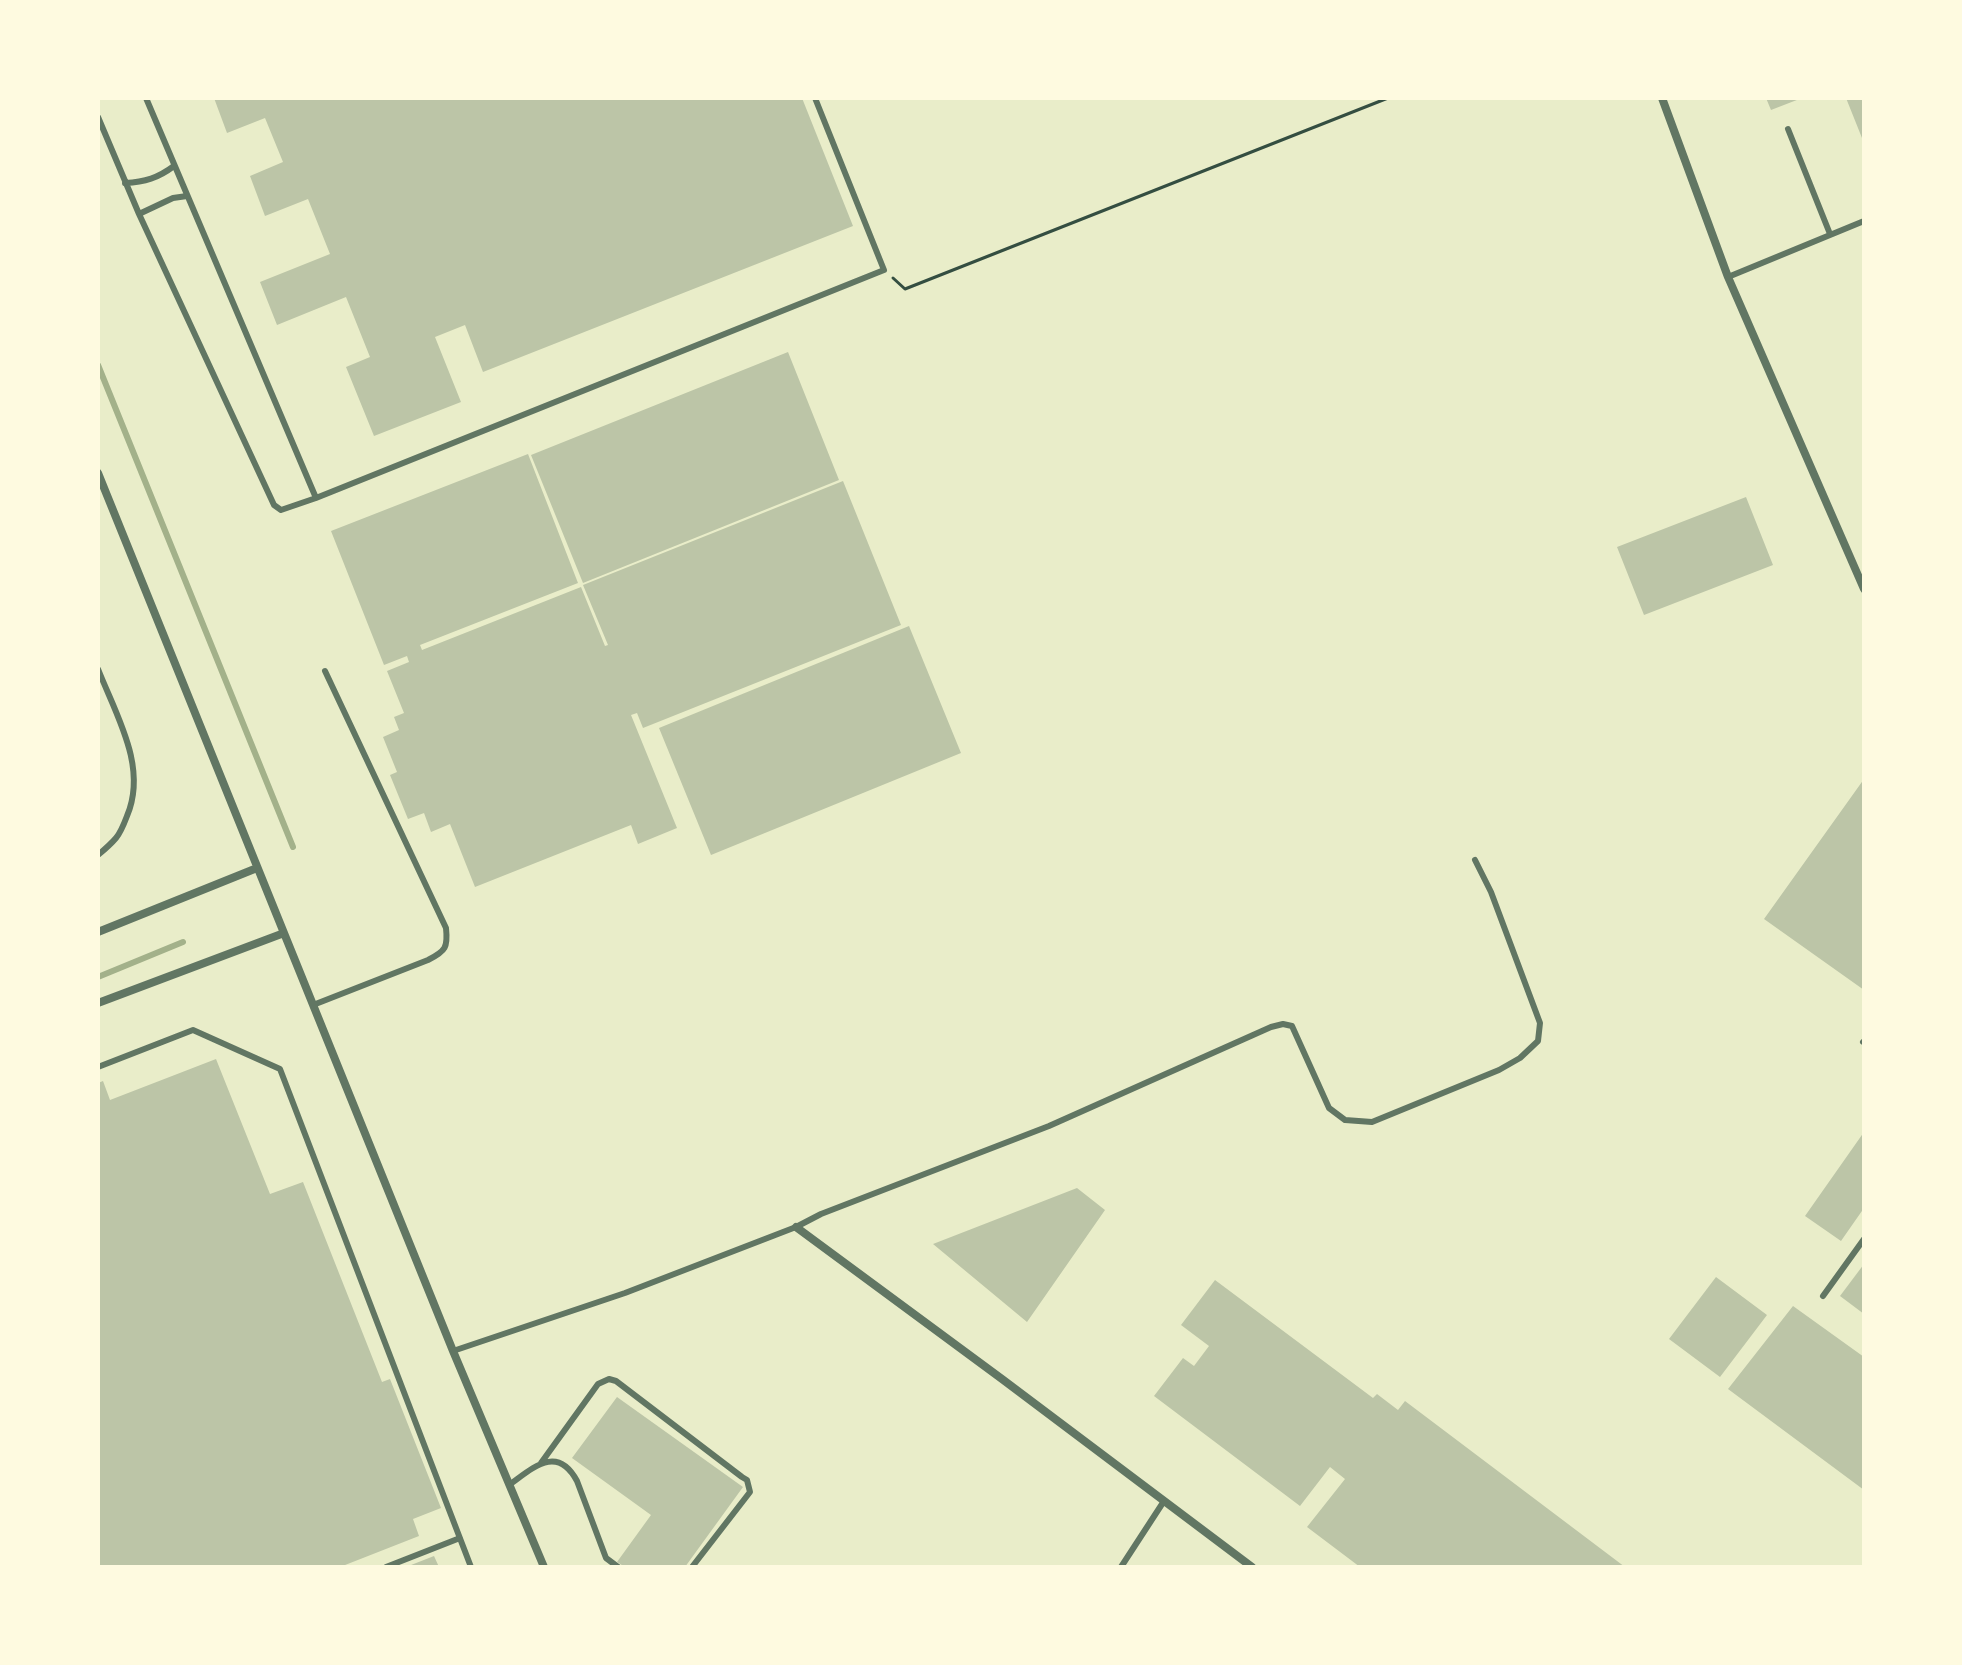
<!DOCTYPE html>
<html>
<head>
<meta charset="utf-8">
<style>
	body { margin:0 }
	#map { position:relative; width:1962px; height:1665px; overflow:hidden; background:#e9edc9; font-family:"PT Sans Narrow",sans-serif }
	canvas { display:block }
	.frame { position:absolute; inset:0; border:100px solid #fefae0; pointer-events:none }
</style>
</head>
<body>
<div id="map">
<canvas width="1962" height="1665"></canvas>
<div class="frame"></div>
</div>
<script>
const g = document.querySelector('canvas').getContext('2d');
g.lineJoin = 'round';
function stroke(path, color, width, dash) {
  g.strokeStyle = color;
  g.lineWidth = width;
  g.lineCap = dash ? 'butt' : 'round';
  g.setLineDash(dash || []);
  g.stroke(path);
}
function paint(path, color) {
  g.fillStyle = color;
  g.fill(path, 'evenodd');
}
stroke(new Path2D(`
	M98 365 293 847
	M98 977 183 942`), '#a3b18a', 6);
paint(new Path2D(`
	M214 98H802L853 226 483 372 465 325 435 337 461 402 374 436 346 367 370 357 346 297 277 325 260 282 330 254 308 199 265 216 250 176 283 162 265 118 227 133Z
	M1766 98H1802L1771 110Z
	M1846 98H1864V143Z
	M788 352 839 480 583 583 531 455Z
	M528 454 578 583 420 645 422 650 581 587 605 646 608 645 583 585 843 481 901 625 643 728 637 713 631 715 677 828 638 844 631 825 475 887 450 824 431 832 424 813 408 819 390 775 397 772 383 737 399 730 394 717 404 713 387 671 409 662 407 656 384 665 331 531Z
	M1746 497 1773 565 1644 615 1617 547Z
	M909 626 961 753 711 855 659 728Z
	M1864 779V990L1764 919Z
	M216 1059 270 1194 303 1182 382 1382 390 1379 441 1508 413 1519 419 1536 340 1567H98V1083L103 1081 110 1100Z
	M1864 1132V1208L1841 1241 1805 1216Z
	M1077 1188 1105 1210 1027 1322 933 1244Z
	M1864 1264V1314L1840 1296Z
	M1716 1277 1767 1315 1720 1377 1669 1339Z
	M1215 1280 1373 1398 1377 1394 1398 1410 1405 1401 1625 1567H1360L1307 1527 1345 1479 1330 1467 1300 1506 1154 1396 1183 1358 1194 1366 1209 1346 1181 1325Z
	M1793 1306 1864 1357V1490L1728 1389Z
	M617 1397 743 1487 685 1567H625L617 1562 651 1515 572 1458Z
	M434 1556 439 1567H406Z`), '#bcc5a7');
stroke(new Path2D(`
	M893 278 905 289 1388 98`), '#344e41', 3);
stroke(new Path2D(`
	M146 98 316 498
	M98 117 139 214 274 505 281 510 316 498 884 270 815 98
	M1788 129 1830 234
	M125 183C145 182 158 178 174 166
	M139 214 173 198 187 196
	M1728 277 1864 221
	M98 669C116 715 148 767 127 816 124 824 121 832 116 838 111 844 104 850 98 855
	M313 1005 428 960C446 951 448 947 446 928L325 671
	M1863 1042 1864 1041
	M98 1067 193 1030 280 1069 471 1567
	M1823 1296 1864 1239
	M453 1351 625 1293 796 1227 821 1214 1049 1126 1271 1027 1283 1024 1292 1026 1329 1108 1345 1120 1372 1122 1499 1070 1520 1058 1538 1041 1540 1023 1491 892 1475 860
	M541 1463 598 1384 609 1379 616 1381 742 1477 747 1480 750 1492 692 1567
	M509 1485C533 1468 557 1444 577 1481L606 1558 618 1567
	M386 1567 460 1538
	M1121 1567 1164 1501`), '#617663', 6);
stroke(new Path2D(`
	M1662 98 1728 277 1864 589
	M98 473 453 1351 544 1567
	M98 932 257 868
	M98 1003 284 933
	M796 1227 1002 1379 1252 1567`), '#617663', 8);
</script>
</body>
</html>
